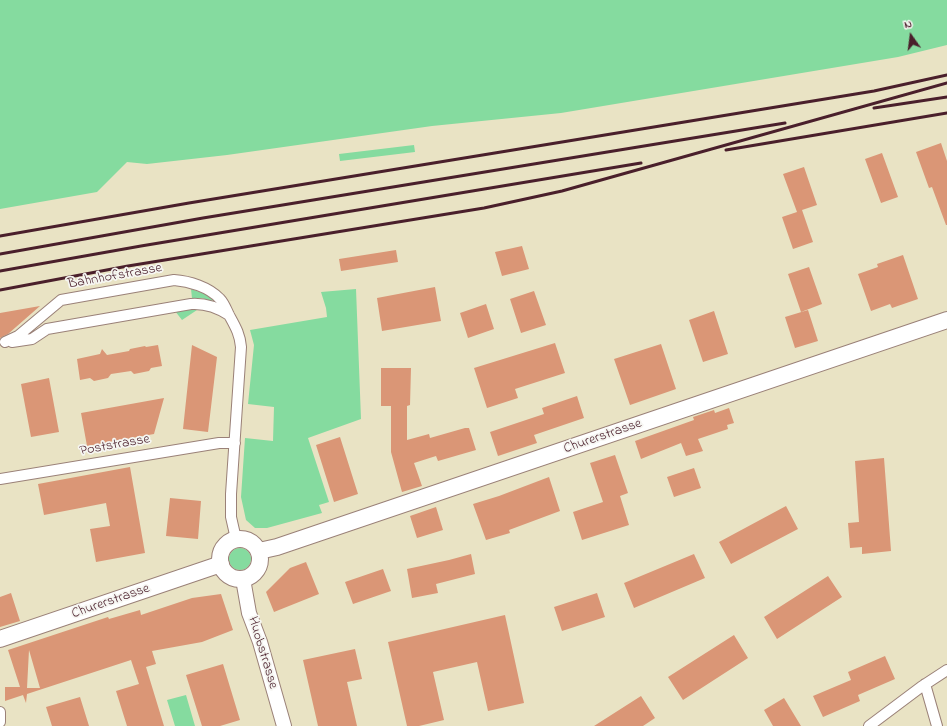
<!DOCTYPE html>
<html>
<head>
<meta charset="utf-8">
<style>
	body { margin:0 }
	#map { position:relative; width:947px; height:726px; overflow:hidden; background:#e9e3c4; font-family:"Indie Flower",sans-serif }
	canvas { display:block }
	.north { position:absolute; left:891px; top:16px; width:40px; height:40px; -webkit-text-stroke:3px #f6f6f2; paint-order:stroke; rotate:346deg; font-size:11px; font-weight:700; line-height:16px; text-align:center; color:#4a1f2b }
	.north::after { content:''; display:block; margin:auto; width:14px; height:18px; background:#4a1f2b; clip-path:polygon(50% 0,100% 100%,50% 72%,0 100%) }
</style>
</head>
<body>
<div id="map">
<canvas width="947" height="726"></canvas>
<div class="north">N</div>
</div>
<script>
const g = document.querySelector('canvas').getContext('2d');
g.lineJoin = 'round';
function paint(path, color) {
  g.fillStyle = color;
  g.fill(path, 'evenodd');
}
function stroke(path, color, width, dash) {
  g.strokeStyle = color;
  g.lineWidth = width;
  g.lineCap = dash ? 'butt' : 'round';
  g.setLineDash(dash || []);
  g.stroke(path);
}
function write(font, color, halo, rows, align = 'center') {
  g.font = font + ' "Indie Flower",sans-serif';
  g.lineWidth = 3.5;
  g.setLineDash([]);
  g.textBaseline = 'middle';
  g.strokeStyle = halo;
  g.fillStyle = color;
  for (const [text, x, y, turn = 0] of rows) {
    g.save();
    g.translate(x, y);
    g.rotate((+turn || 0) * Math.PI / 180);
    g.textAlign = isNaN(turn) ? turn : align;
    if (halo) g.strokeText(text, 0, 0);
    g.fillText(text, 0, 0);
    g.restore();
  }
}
paint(new Path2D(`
	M0 0H947V45L898 57 561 113 432 126 227 155 147 164 127 162 97 192 0 209Z
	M414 145 415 152 340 161 339 154Z
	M191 289 205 294 213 300 211 301 202 298H192Z
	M356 289 361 419 308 438 329 502 319 505 322 513 267 528H255L246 520 241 497 245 438 273 441 274 407 248 404 254 345 250 330 327 317 326 308 321 292Z
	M196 308H197V310L182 320 175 311Z
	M229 559a11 11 0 1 1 22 0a11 11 0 1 1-22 0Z
	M186 695 195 726H175L167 700Z`), '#85db9f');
paint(new Path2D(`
	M941 143 947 161V225H946L932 187 929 188 916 152Z
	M882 153 898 197 881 203 865 159Z
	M804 167 817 205 802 210 813 242 793 249 782 217 797 212 783 174Z
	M522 246 529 269 502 276 495 252Z
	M396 250 398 262 341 271 339 259Z
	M903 255 918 299 892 308 890 304 871 311 858 274 878 267 877 264Z
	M809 267 822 304 801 312 788 274Z
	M435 287 441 321 382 331 377 298Z
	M534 291 546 325 521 333 510 299Z
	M486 304 494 329 468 338 460 313Z
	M40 306 8 334 0 338V313Z
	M808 310 818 341 795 348 785 317Z
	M714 311 728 354 703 362 689 320Z
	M555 343 565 373 515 389 518 398 487 408 474 368Z
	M661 344 676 389 630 405 614 359Z
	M158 345 162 366 151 368 149 371 134 374 131 371 111 374 108 378 94 381 90 378 80 380 77 359 100 354 102 349 107 355 129 351 130 349 145 346 146 347Z
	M192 345 217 357 208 432 183 429Z
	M381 368H411L410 405 407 406V440L429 434 430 438 465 428H469L476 450 438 461 436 456 414 463 422 486 402 492 391 452V406H381Z
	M49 378 59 432 31 437 21 384Z
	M577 396 584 418 534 435 537 443 498 456 490 432 544 414 542 408Z
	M164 398 154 434 87 446 81 413Z
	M729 408 734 423 727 425 728 429 698 439 703 451 686 456 681 443 641 459 635 441 694 420 693 417 714 410 715 413Z
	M340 437 358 494 334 502 316 445Z
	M615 455 628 493 620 496 629 525 582 540 573 512 603 502 590 463Z
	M884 458 891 551 862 554V547L850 548 848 523 859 522 855 461Z
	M130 467 145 553 96 562 90 529 110 526 106 503 44 515 38 484Z
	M694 468 701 488 674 497 667 477Z
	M549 477 560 511 509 530 510 533 486 540 473 504 499 496Z
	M170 498 201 501 198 539 166 536Z
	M786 506 798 529 731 564 719 542Z
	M436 507 443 530 417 538 410 516Z
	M471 554 475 574 436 584 438 593 412 598 407 569 449 560Z
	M694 554 705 578 634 608 624 583Z
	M306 562 319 594 274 612 266 592 290 568Z
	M383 569 391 591 353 604 345 582Z
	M828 576 842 597 777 639 764 617Z
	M11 593 20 621 0 627V597Z
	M597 593 605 617 562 631 554 607Z
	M221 594 233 630 202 642 152 651 156 664 146 667 164 726H127L116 691 139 684 131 660 27 694 26 703 23 695 5 701V687H20L8 650 108 617 109 619 140 610 141 615 192 598ZM29 650 40 688H27Z
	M505 615 524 703 488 711 477 662 433 672 444 720 419 726H407L388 642Z
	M734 635 748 658 683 700 668 677Z
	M355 649 362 679 347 682 357 726H318L303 660Z
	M885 656 895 679 858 695 860 701 823 717 813 696 851 680 848 672Z
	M223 664 240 720 220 726H202L186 675Z
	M641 696 655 718 643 726H594Z
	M80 697 89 726H52L46 707Z
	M784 698 801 726H773L764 710Z`), '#da9676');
const street = new Path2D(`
	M5 342 18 336 61 300 174 280C189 281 209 287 220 299 224 303 226 309 229 315 235 326 240 334 241 347L231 494V517L236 539
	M12 342 32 339 47 329 191 304C206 303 217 307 229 315
	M0 479 219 443H235
	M925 684 937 726
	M0 712V722
	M869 726 921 687 947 670`);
const secondary = new Path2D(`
	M243 579 249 613 260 642 284 726`);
const primary = new Path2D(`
	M220 559a20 20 0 1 1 40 0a20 20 0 1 1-40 0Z
	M259 551 277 547 947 320
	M0 639 221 564`);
stroke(street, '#9a8178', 12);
stroke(secondary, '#9a8178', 16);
stroke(primary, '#9a8178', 18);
stroke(street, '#fff', 10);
stroke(secondary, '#fff', 14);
stroke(primary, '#fff', 16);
stroke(new Path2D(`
	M874 108 947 97
	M726 150 947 113
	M0 236 189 203 874 91 947 75
	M0 254 203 218 785 123
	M0 271 141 246 641 163
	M0 290 128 266 484 208 562 191 947 83`), '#4a1f2b', 3);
write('14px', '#4a1f2b', '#f6f6f2', [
	["Bahnhofstrasse",115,277,-10],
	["Churerstrasse",603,437,-19],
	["Poststrasse",115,446,-10],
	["Churerstrasse",111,602,-19],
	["Huobstrasse",262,653,73]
]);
</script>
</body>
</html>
